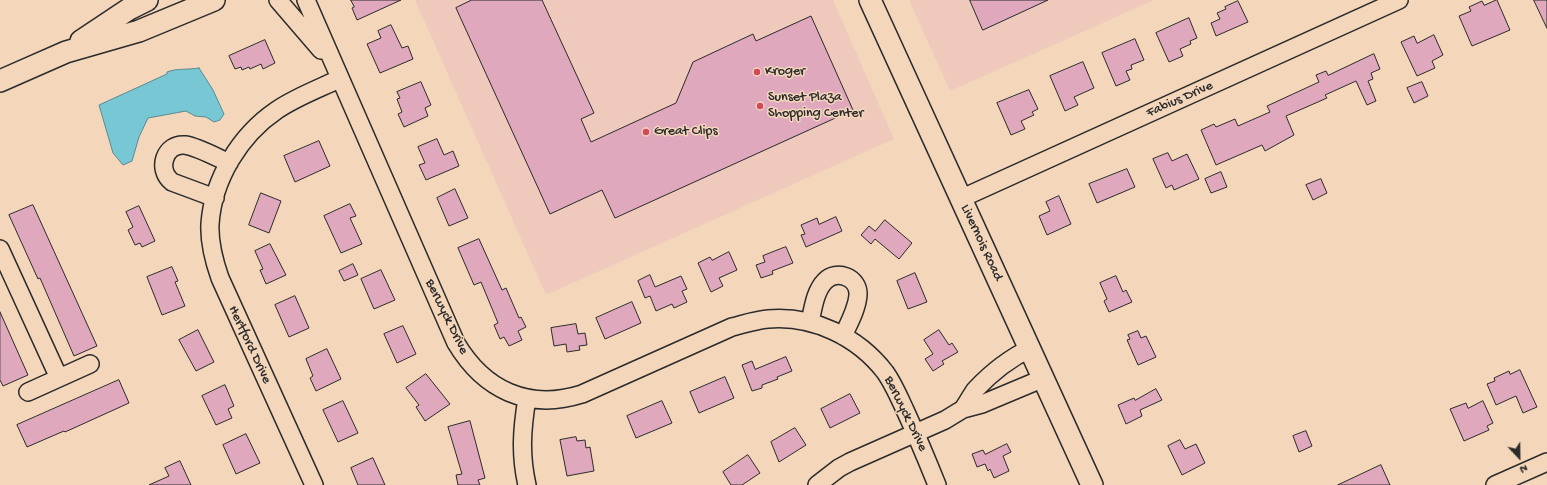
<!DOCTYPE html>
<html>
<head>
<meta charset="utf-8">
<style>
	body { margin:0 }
	#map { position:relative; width:1547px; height:485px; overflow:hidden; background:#f4d7bb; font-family:"Gochi Hand",sans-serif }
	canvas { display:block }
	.north { position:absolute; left:1499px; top:437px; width:40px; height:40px; -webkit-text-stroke:3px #f4d7bb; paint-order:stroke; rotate:158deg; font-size:11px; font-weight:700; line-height:16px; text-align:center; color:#2b2b2b }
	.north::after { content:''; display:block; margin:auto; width:14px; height:18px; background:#2b2b2b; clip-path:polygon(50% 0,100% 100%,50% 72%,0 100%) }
</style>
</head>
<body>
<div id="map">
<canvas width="1547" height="485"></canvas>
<div class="north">N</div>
</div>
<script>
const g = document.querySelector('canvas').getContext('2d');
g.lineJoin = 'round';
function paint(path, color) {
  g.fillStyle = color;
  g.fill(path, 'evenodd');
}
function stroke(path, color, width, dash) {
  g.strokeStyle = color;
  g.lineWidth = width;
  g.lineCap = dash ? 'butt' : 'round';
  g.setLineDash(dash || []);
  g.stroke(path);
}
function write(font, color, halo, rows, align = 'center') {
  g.font = font + ' "Gochi Hand",sans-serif';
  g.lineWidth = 3;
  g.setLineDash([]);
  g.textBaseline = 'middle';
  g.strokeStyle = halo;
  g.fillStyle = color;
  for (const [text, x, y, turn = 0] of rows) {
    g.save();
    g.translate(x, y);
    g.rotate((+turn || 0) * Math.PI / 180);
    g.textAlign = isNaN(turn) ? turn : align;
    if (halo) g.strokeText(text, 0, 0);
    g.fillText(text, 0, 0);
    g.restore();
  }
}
paint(new Path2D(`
	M415 0H833L894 139 546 295Z
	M909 0H1154L950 91Z`), '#eec9bc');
const water = new Path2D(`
	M199 68 213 90 224 114 220 120 214 122 206 117 195 116 186 111 148 118 139 137 132 161 123 165 113 153 99 105 167 74V72C177 68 188 70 199 68Z`);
paint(water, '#78c7d4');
stroke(water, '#598990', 1);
const building = new Path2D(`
	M351 0H401L357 20 352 8 354 7Z
	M472 0H542L594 113 581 119 591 142 676 103 693 62 753 34 756 41 811 16 853 110 615 218 602 190 550 214 456 8Z
	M970 0H1048L983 30Z
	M1497 0 1510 30 1472 46 1459 16 1471 11 1469 7 1482 1 1484 5Z
	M1534 0H1547V28Z
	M1238 1 1248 22 1216 36 1211 23 1220 19 1217 13 1226 9 1225 7Z
	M1189 18 1197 38 1190 41 1191 44 1180 49 1183 56 1169 62 1156 33Z
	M391 25 402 48 408 46 413 59 380 73 367 44 381 38 378 31Z
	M1434 35 1443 55 1432 61 1435 68 1417 76 1401 42 1414 36 1417 43Z
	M1135 39 1144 60 1131 65 1132 69 1126 71 1130 80 1116 86 1102 53Z
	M265 40 275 63 263 69 261 64 250 69 249 67 242 70 241 67 235 69 229 56Z
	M1374 54 1380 69 1371 73 1373 79 1368 81 1376 101 1367 105 1356 81 1325 95 1327 98 1286 116 1294 135 1265 151 1262 145 1216 165 1201 130 1214 124 1216 127 1235 119 1238 126 1270 112 1267 106 1319 82 1316 75 1326 71 1328 75Z
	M1083 62 1094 88 1074 97 1078 105 1065 111 1050 76Z
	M421 82 431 105 425 108 428 116 404 127 398 114 402 112 397 99 400 98 397 92Z
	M1422 82 1428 96 1414 103 1407 88Z
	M1029 90 1038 109 1032 112 1034 115 1021 121 1025 129 1011 135 997 103Z
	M437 139 444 155 453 151 459 166 426 180 419 165 425 163 418 147Z
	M319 141 330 166 295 182 284 156Z
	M1168 153 1172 161 1187 154 1199 179 1174 190 1172 185 1166 188 1153 159Z
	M1127 169 1135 187 1097 203 1089 184Z
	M1221 172 1227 187 1211 193 1205 179Z
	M1321 179 1327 193 1313 200 1306 185Z
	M455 189 468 218 449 226 437 198Z
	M261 193 281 201 269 233 249 225Z
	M1059 196 1071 224 1047 235 1039 216 1050 211 1046 202Z
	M350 204 356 216 350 218 362 244 341 253 324 216Z
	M33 205 97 346 74 356 40 278 38 279 9 215Z
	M139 206 155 241 142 247 140 243 135 245 128 230 133 227 126 212Z
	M836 217 842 231 806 247 801 235 805 234 801 225 817 218 819 224Z
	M885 220 912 243 899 259 875 239 871 244 861 235 869 226 875 231Z
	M479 239 502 290 506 288 519 318 521 317 526 327 518 331 522 340 509 346 504 337 500 339 494 325 498 323 481 282 474 285 458 248Z
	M270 244 286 275 266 284 260 270 263 269 255 251Z
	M786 247 793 263 772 271 773 274 761 278 756 265 765 262 763 256Z
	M729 252 737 270 719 278 723 286 711 292 698 263 710 257 712 260Z
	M353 264 358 275 344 281 339 271Z
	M172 267 178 281 175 282 185 306 162 315 147 277Z
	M381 270 395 300 374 309 361 279Z
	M915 273 927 302 908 309 897 281Z
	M650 275 655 287 681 276 687 289 682 291 687 302 674 308 672 304 656 311 650 296 645 298 638 281Z
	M1116 276 1123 292 1126 290 1132 302 1109 312 1104 301 1107 299 1100 283Z
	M295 296 309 328 289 337 275 305Z
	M632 302 641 323 605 339 596 318Z
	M0 312 28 375 3 386 0 380Z
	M576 324 578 334 585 333 587 345 579 346 580 350 567 352 566 344 554 346 551 328Z
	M403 326 416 354 397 363 384 334Z
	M198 330 214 362 196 371 179 340Z
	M939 330 949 345 952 343 958 352 942 361 944 364 933 371 925 359 933 354 924 340Z
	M1138 331 1141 338 1146 336 1156 357 1138 365 1127 340 1130 339 1128 335Z
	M327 349 341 379 316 391 310 378 313 376 306 359Z
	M786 357 792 371 777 377 778 379 762 385V388L752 391 742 365 752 361 755 369Z
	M1520 370 1537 407 1523 413 1516 396 1496 405 1487 384 1495 381 1494 378 1509 371 1510 374Z
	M426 374 450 404 425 421 416 407 419 405 406 388Z
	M725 377 734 398 699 413 690 392Z
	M119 380 129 403 65 432 64 431 27 447 17 425Z
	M225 385 234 406 228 409 232 418 216 425 202 396Z
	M1156 389 1162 400 1140 410 1142 416 1126 424 1118 405 1134 398 1135 400Z
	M850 394 860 413 830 428 821 409Z
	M343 401 358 433 338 442 323 410Z
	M662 401 672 423 636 438 627 416Z
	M1483 401 1493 423 1487 426 1489 430 1464 441 1450 409 1466 403 1468 408Z
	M470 421 485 478 478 480 480 485H458L456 475 462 474 448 427Z
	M795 428 806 445 779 462 771 442Z
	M1306 431 1312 446 1299 452 1293 436Z
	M246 434 260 463 236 474 223 445Z
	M576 437 577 441 585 440 586 448 590 447 594 471 567 476 560 440Z
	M1180 440 1185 449 1196 444 1205 463 1182 475 1168 446Z
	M1007 444 1011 452 1003 456 1009 471 994 478 990 469 988 471 985 464 977 467 972 454 983 450 985 454Z
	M748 455 760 473 742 485H731L723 472Z
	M373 458 385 485H358L351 468Z
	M180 461 191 485H149L169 476 165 468Z
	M1381 465 1390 485H1338Z`);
paint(building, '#dfa8bd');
stroke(building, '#2b2b2b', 1);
const minor = new Path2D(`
	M278 0 321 50
	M306 0 456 343C484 390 528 411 582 394L732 327C744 324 756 320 768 319 813 315 858 337 885 372 893 383 899 397 905 410 916 434 927 460 937 485
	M215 198 172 182C156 169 165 143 185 145 198 147 216 157 229 163
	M960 199 1399 0
	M0 249 59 378
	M810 322C813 309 815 291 825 281 836 269 859 277 858 295 857 309 849 323 843 336
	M1031 348C1010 358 991 373 975 390 971 396 967 403 963 409L982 404 1044 378
	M28 392 90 364
	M314 485 220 278C214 261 209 243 210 224 213 179 240 135 277 110 296 97 318 89 339 79
	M527 485C520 454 522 429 527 398
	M817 485 839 468 850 462 945 420 963 409
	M1495 485 1547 462`);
const major = new Path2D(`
	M870 0C943 162 1019 323 1092 485
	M81 41 129 9 147 0
	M0 81 66 52 139 31 214 0`);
stroke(minor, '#2b2b2b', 20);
stroke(major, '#2b2b2b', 24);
stroke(minor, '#f4d7bb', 17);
stroke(major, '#f4d7bb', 21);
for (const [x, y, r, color] of [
	[757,72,4,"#d1495b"],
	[760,106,4,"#d1495b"],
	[646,132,4,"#d1495b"]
]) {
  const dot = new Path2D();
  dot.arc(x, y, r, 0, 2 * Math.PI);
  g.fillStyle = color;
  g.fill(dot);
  stroke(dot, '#f4d7bb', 1.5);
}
write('14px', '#2b2b2b', '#f4d7bb', [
	["Kroger",765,72],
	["Sunset Plaza",768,98],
	["Shopping Center",768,114],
	["Great Clips",654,132]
], 'left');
write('14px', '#2b2b2b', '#f4d7bb', [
	["Fabius Drive",1180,100,-24],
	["Livernois Road",981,243,65],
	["Berwyck Drive",446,317,64],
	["Hertford Drive",249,345,65],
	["Berwyck Drive",905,414,64]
]);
</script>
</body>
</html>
